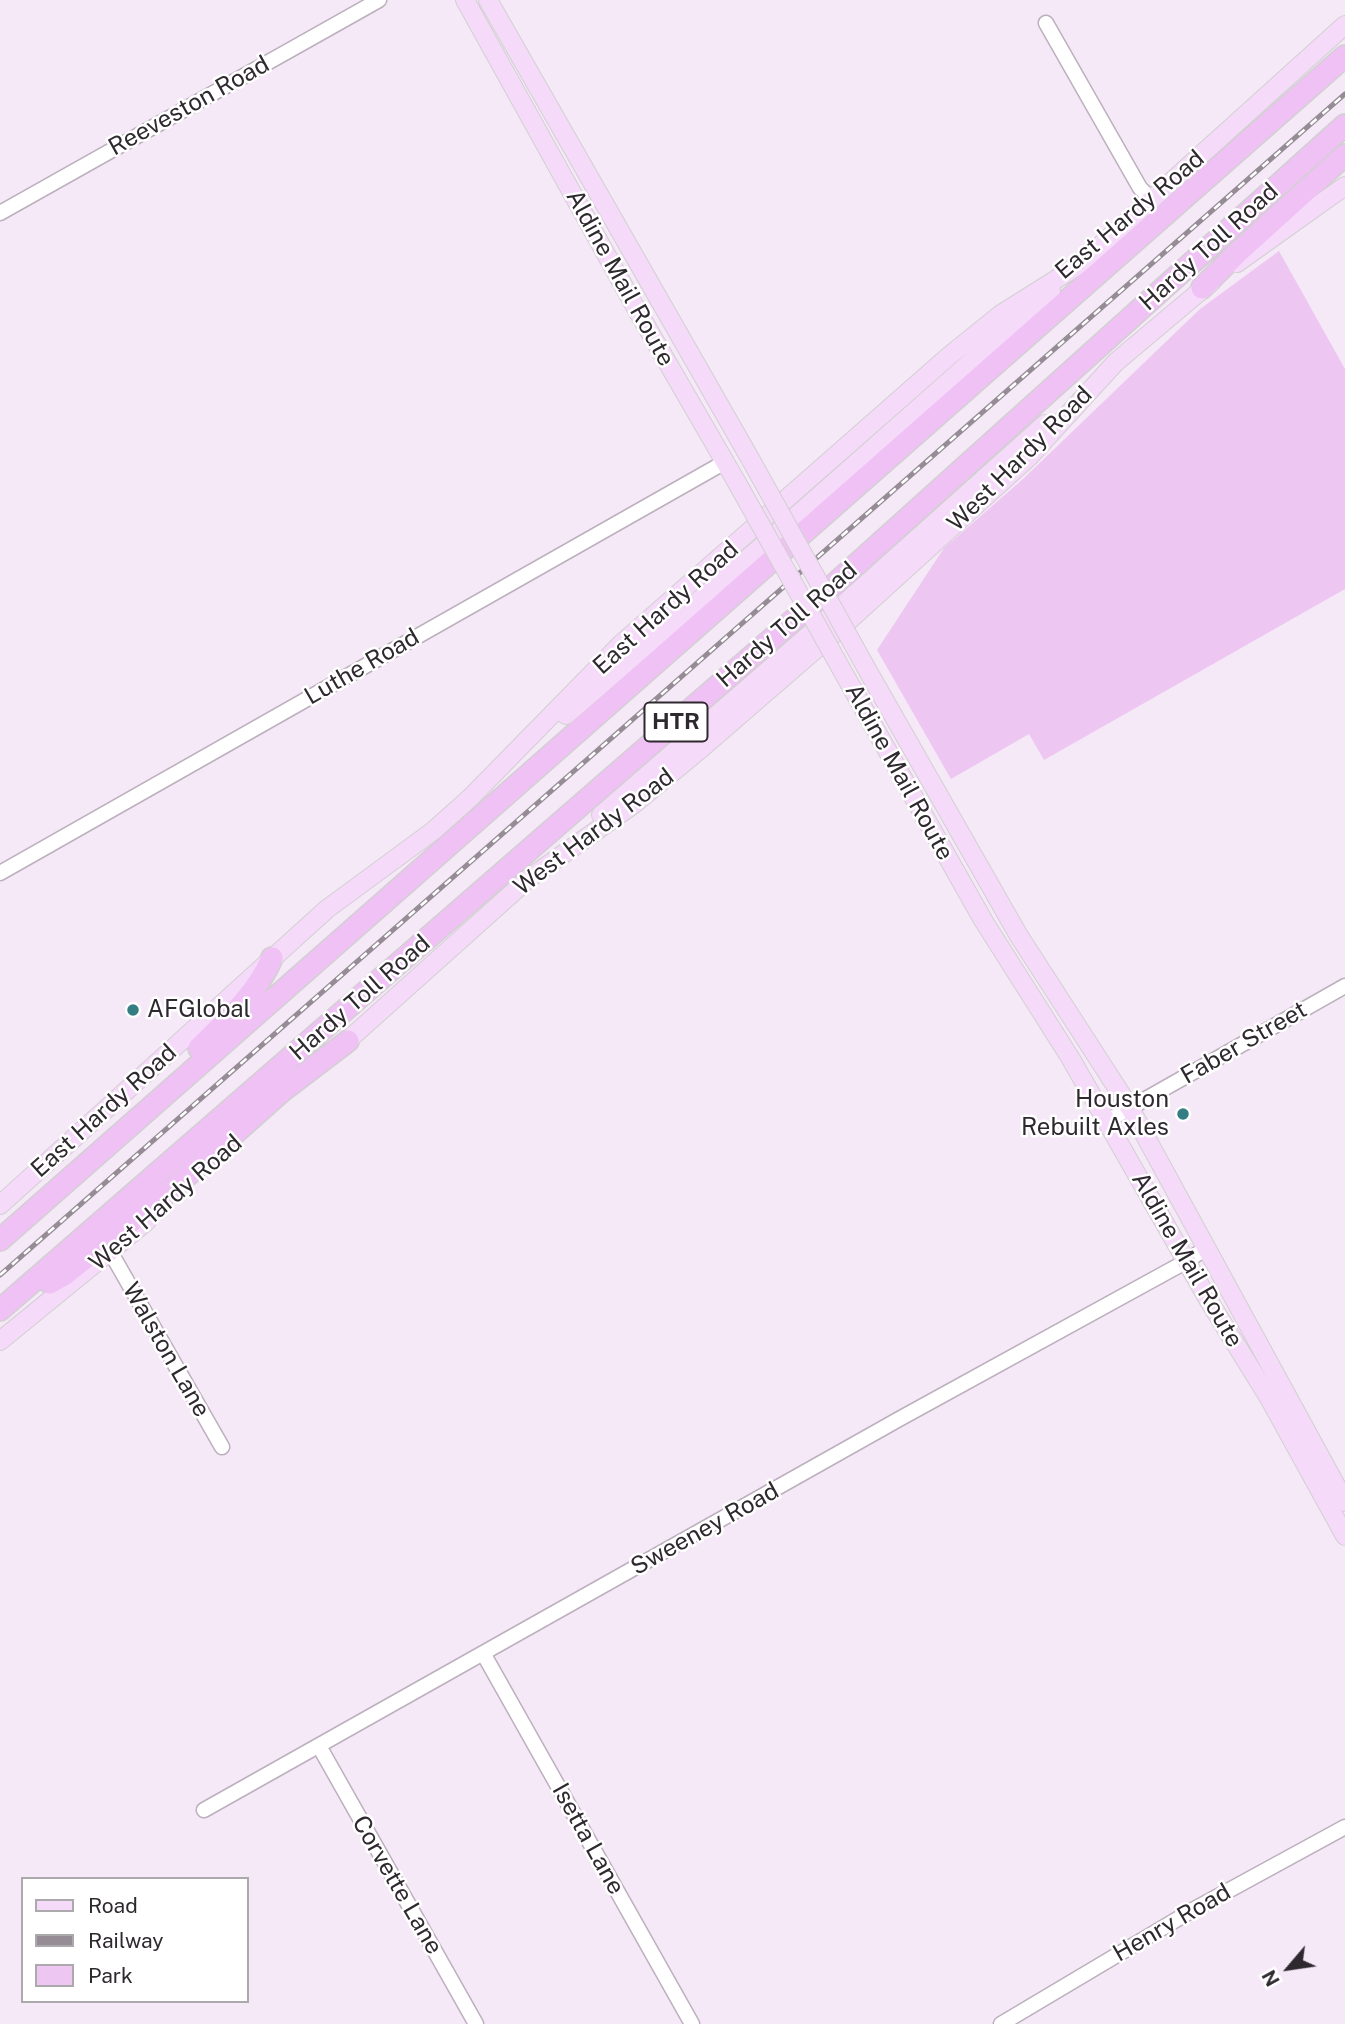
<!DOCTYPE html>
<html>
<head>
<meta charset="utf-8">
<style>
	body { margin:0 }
	#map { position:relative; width:1345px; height:2024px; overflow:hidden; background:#f5e8f7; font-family:"Public Sans",sans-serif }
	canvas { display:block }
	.legend { position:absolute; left:21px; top:1877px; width:228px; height:126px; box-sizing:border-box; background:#fff; border:2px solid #aba9ab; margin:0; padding:9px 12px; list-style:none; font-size:21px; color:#2e292e }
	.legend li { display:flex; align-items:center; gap:14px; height:35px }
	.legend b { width:35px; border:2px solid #aba9ab }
	.north { position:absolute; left:1254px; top:1933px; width:70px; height:70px; -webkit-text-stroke:5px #fff; paint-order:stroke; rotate:241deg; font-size:19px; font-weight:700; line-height:28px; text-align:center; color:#2e292e }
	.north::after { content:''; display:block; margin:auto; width:24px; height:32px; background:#2e292e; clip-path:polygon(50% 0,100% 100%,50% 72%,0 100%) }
</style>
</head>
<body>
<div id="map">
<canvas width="1345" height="2024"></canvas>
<ul class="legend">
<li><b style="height:9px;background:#f6daf9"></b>Road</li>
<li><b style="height:9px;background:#958c96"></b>Railway</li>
<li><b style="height:19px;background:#edc7f1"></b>Park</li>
</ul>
<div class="north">N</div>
</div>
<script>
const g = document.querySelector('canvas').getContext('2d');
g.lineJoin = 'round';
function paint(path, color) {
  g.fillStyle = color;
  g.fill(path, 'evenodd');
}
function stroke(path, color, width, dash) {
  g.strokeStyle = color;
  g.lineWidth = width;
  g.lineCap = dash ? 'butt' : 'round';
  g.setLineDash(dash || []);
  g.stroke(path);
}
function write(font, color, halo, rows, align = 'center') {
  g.font = font + ' "Public Sans",sans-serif';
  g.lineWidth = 5;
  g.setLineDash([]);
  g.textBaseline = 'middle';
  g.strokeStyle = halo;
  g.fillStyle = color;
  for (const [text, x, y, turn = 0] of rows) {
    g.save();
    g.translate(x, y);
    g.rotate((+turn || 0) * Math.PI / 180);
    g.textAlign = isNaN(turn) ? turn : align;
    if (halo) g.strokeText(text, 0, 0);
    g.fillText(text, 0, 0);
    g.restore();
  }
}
paint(new Path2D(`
	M1279 251 1345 369V589L1044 760 1029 734 951 779 877 650 944 548 1023 479 1200 309Z`), '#edc7f1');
const minor = new Path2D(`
	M1046 23 1140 188 1151 199
	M0 213 379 0
	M0 873 725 462
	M1107 1121 1345 986
	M111 1253 222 1447
	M483 1653 692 2024
	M319 1746 476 2024
	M204 1810 901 1418 1187 1261 1206 1248
	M1001 2024 1191 1911 1345 1827`);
const major = new Path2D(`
	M465 0 637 310 736 481
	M488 0 752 462
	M1237 263 1345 186
	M869 673 1019 936 1130 1108 1345 1502
	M852 688 983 920 1071 1059 1209 1301 1269 1398 1345 1536
	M566 715 770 539 1051 291
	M601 815 818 627 1045 424
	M337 1050 528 879 634 804 703 747 845 624 1030 456 1116 362 1211 282
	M0 1205 327 909 433 831 470 798 621 644 949 356 1001 314 1079 265 1345 25
	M0 1341 147 1221`);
const highway = new Path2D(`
	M1202 288 1237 253 1345 155
	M199 1048C226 1021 257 994 272 958
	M0 1240 1345 56
	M50 1283 64 1275 171 1190 281 1092 348 1041
	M0 1310 828 590 1345 125`);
stroke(minor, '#bdb0be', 17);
stroke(major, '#d1d0d1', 20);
stroke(highway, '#d1d0d1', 24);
stroke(minor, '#fff', 14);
stroke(major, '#f6daf9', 18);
stroke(highway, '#f0c1f5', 21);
const rail = new Path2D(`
	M0 1275 1345 94`);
stroke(rail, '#958c96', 5);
stroke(rail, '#fff', 2.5, [8]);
const majorBridge = new Path2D(`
	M752 462 869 673
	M736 481 852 688`);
stroke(majorBridge, '#d1d0d1', 20, []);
stroke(majorBridge, '#f6daf9', 18);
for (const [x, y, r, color] of [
	[133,1010,7,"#347d83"],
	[1183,1114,7,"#347d83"]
]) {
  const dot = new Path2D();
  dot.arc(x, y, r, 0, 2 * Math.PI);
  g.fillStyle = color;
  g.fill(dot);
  stroke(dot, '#fff', 2.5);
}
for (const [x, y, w] of [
	[676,722,63]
]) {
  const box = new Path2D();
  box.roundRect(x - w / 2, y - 19.5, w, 39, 5);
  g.fillStyle = '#fff';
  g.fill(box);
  stroke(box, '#2e292e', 2);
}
write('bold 23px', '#2e292e', null, [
	["HTR",676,722]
]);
write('24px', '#2e292e', '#fff', [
	["Reeveston Road",189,106,-29],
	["East Hardy Road",1130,215,-40],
	["Hardy Toll Road",1209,247,-42],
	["Aldine Mail Route",620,278,61],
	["West Hardy Road",1020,459,-45],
	["East Hardy Road",666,608,-42],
	["Hardy Toll Road",787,625,-41],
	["Luthe Road",362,667,-30],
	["Aldine Mail Route",899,772,61],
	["West Hardy Road",594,832,-37],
	["Hardy Toll Road",360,998,-41],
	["Faber Street",1244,1043,-30],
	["East Hardy Road",104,1111,-42],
	["West Hardy Road",166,1203,-41],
	["Aldine Mail Route",1187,1260,60],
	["Walston Lane",166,1350,60],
	["Sweeney Road",705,1529,-29],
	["Isetta Lane",588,1839,61],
	["Corvette Lane",397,1885,60],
	["Henry Road",1172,1923,-30]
]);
write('24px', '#2e292e', '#fff', [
	["AFGlobal",147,1010],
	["Houston",1169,1100,"right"],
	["Rebuilt Axles",1169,1128,"right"]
], 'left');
</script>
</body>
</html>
